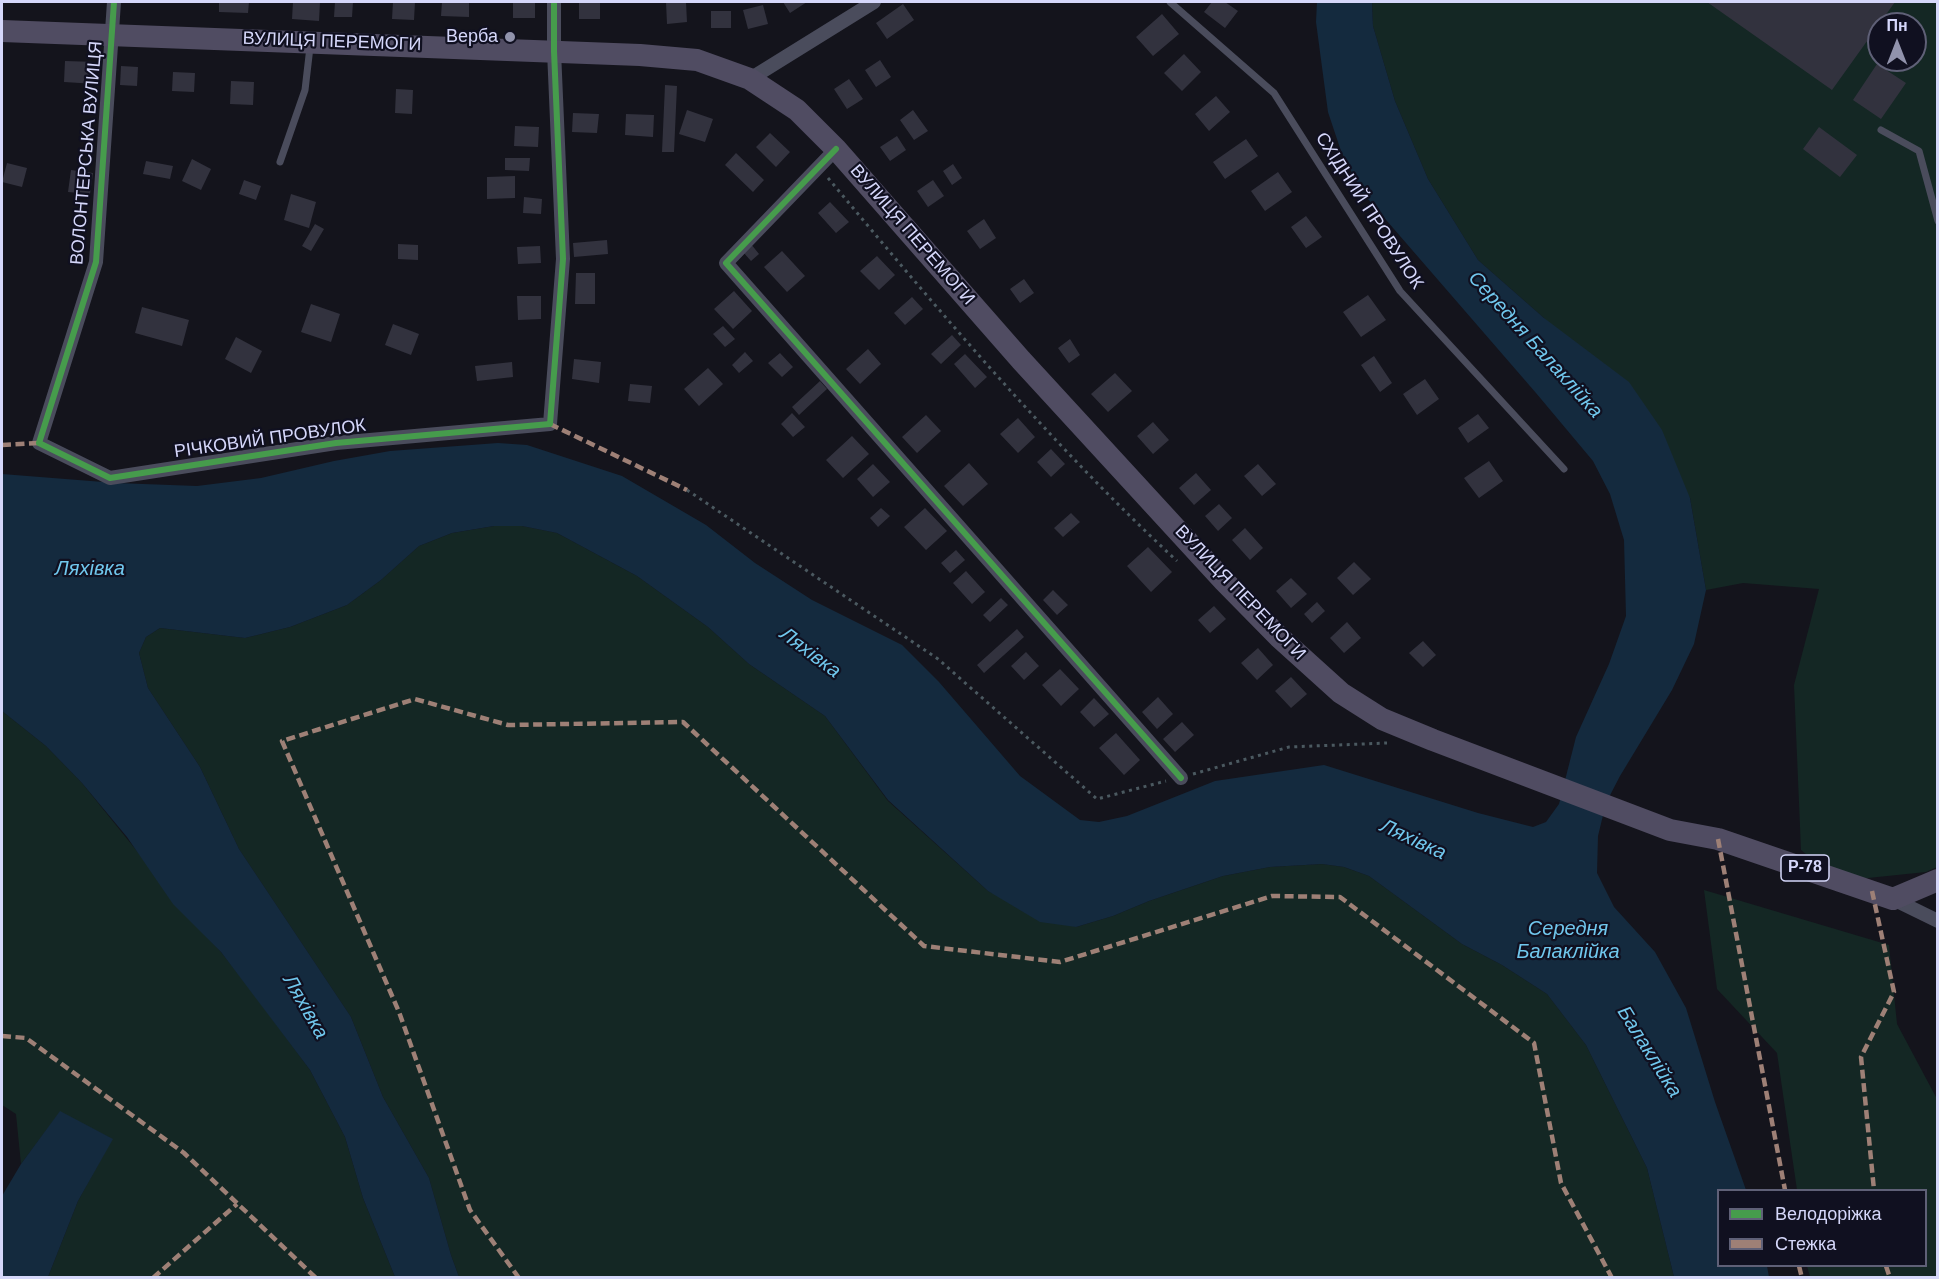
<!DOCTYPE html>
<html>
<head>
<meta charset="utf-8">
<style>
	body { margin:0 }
	#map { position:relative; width:1939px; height:1279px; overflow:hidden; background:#14141c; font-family:Arial,sans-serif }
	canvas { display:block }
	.frame { position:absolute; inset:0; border:3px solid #d5d7fa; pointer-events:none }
	.legend { position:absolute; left:1717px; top:1189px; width:210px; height:78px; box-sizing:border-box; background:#101020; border:2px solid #5f6077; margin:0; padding:8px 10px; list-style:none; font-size:18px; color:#d5d7fa }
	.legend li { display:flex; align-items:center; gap:12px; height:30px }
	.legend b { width:30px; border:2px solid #5f6077 }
	.north { position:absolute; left:1867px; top:12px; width:60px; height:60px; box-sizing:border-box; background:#101020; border:2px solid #5f6077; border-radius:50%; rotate:0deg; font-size:16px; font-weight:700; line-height:24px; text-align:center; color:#d5d7fa }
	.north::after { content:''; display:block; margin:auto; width:21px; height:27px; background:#9193ac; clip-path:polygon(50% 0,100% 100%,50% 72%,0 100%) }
</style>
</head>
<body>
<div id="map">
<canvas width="1939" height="1279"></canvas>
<div class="frame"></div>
<ul class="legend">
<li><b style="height:8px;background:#469c4c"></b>Велодоріжка</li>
<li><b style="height:8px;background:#9e8076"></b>Стежка</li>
</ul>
<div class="north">Пн</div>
</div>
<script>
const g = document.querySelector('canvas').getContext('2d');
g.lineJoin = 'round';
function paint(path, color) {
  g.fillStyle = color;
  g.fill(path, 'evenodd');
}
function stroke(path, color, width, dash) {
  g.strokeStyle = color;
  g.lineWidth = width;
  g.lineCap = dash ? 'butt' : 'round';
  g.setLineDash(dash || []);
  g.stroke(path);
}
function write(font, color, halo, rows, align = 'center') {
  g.font = font + ' Arial,sans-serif';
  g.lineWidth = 4.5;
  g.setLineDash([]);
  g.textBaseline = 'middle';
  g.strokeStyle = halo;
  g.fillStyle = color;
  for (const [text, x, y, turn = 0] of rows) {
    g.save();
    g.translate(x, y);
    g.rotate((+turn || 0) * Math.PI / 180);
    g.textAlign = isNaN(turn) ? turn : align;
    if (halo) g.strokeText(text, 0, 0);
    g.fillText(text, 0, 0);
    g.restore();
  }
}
paint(new Path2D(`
	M1372 2H1937V867L1926 872 1839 881 1801 850 1794 685 1819 589 1743 583 1706 590 1690 498 1544 318 1478 260 1428 179 1395 101 1373 26ZM1879 24H1915V60H1879Z
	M494 526H522L557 533 637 576 708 627 749 664 825 716 888 801 988 891 1076 927 1113 916 1149 901 1223 876 1270 867 1322 864 1344 867 1369 876 1462 944 1502 965 1547 994 1586 1045 1647 1168 1674 1277H459L451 1255 429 1178 383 1097 351 1017 239 849 200 767 148 688 139 653 146 637 160 628 245 638 290 627 347 605 381 580 419 546 452 533Z
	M2 711 46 746 82 783 203 933 221 952 250 989 310 1070 345 1137 363 1198 395 1277H48L78 1201 112 1139 60 1112 21 1164 16 1114 2 1105Z
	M1704 890 1889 945 1897 1024 1937 1099V1277H1810L1807 1266H1926V1190H1797L1777 1053 1717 989Z`), '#142724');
paint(new Path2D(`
	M1317 2H1372L1373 26 1395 101 1428 179 1478 260 1544 318 1629 382 1662 430 1690 498 1706 590 1694 644 1672 690 1620 776 1606 803 1598 836 1597 873 1614 907 1655 952 1686 1008 1715 1102 1746 1190H1718V1266H1767L1769 1277H1674L1647 1168 1586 1045 1547 994 1502 965 1462 944 1369 876 1344 867 1322 864 1270 867 1223 876 1149 901 1113 916 1076 927 1040 922 988 891 888 800 825 716 749 664 708 627 637 576 557 533 522 526H494L452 533 419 546 381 580 347 605 290 627 245 638 160 628 146 637 139 653 148 688 200 767 239 849 351 1017 383 1097 429 1178 451 1255 459 1277H395L363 1198 345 1137 310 1070 221 952 173 904 127 837 82 783 46 746 2 711V474L116 483 197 486 261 478 334 461 390 451 498 443 527 445 622 476 706 525 755 563 812 600 902 645 939 682 1020 776 1080 820 1099 822 1127 816 1215 781 1324 765 1478 813 1533 827 1546 822 1559 804 1576 737 1609 664 1626 616 1624 540 1610 494 1593 461 1536 393 1361 191 1341 151 1328 112 1316 22Z
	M60 1111 113 1139 78 1201 48 1277H2V1196L21 1164Z`), '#142a3e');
paint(new Path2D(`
	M219 2H249L248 13 219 12Z
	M293 2H320L319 21 292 19Z
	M335 2H353L352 17H334Z
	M393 2H415L414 20 392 19Z
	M442 2H469V17L441 16Z
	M513 2H535V18H513Z
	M579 2H600V19H579Z
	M666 2H686L687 22 667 24Z
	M783 2H807L790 13Z
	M1212 2H1225L1238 11 1225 28 1204 12Z
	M1707 2H1895L1832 90Z
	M903 4 914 20 887 39 876 23Z
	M763 5 768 24 748 29 743 10Z
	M711 11H731V28H711Z
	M1162 14 1179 34 1153 56 1136 37Z
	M1184 54 1201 72 1182 91 1164 73Z
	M880 60 891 77 876 87 865 70Z
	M65 61 97 62 96 84 64 82Z
	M1877 64 1906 83 1881 119 1853 100Z
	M121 66 138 67 137 86 120 85Z
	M173 72 195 73 194 92 172 91Z
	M849 79 863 99 847 109 834 89Z
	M231 81 254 82 253 105 230 104Z
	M665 85 677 86 674 152H662Z
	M396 89 413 90 412 114 395 113Z
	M1216 96 1230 112 1209 131 1195 114Z
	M687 110 713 119 705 142 679 134Z
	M913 110 928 131 914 140 900 120Z
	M573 113 599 114 597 133 572 132Z
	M626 114 654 115 653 137 625 135Z
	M515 126 539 127 538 147 514 146Z
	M1819 127 1857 155 1840 177 1803 149Z
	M770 133 790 152 776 167 756 147Z
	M897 136 906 150 890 161 880 147Z
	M1246 139 1258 156 1225 179 1213 162Z
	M736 153 764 180 753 192 725 165Z
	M505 158H530L529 171 505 170Z
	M192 159 211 169 201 190 182 181Z
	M146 161 173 166 170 179 143 174Z
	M7 163 27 168 22 187 2 182Z
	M953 164 962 178 952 185 943 171Z
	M71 170 93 173 90 194 68 192Z
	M1278 172 1292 192 1265 211 1251 191Z
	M515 176V198L487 199V177Z
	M244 180 261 186 256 200 239 194Z
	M933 180 944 196 928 207 917 191Z
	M291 194 316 202 309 228 284 220Z
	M524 197 542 199 541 214 523 213Z
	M830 202 849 222 836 233 818 213Z
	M1306 216 1322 237 1306 248 1291 227Z
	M984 219 996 238 980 249 967 231Z
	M315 224 324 229 311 251 302 246Z
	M607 240 608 254 574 257 573 243Z
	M398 244 418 245V260L398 259Z
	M751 244 759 254 751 261 743 252Z
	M540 246 541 263 518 264 517 247Z
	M782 251 805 276 787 292 764 267Z
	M877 256 895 275 879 290 860 271Z
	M576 273H595V304H575Z
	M1024 279 1034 293 1020 303 1010 289Z
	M734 291 752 311 733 329 714 309Z
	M1368 295 1386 320 1361 337 1343 312Z
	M517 296H541V319L518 320Z
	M912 297 923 309 905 325 894 313Z
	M311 304 340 314 331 342 301 332Z
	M142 307 189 320 182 346 135 333Z
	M393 324 419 334 411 355 385 345Z
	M723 326 735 339 725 347 713 334Z
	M952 335 961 345 941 364 931 354Z
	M236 337 262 351 251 373 225 359Z
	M1070 339 1080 355 1069 363 1058 348Z
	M868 349 881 364 860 384 846 369Z
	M745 352 753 361 739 373 732 365Z
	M780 353 793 367 782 377 768 363Z
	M965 354 987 377 975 388 954 364Z
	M1374 356 1392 383 1380 392 1361 365Z
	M574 359 601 362 599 383 572 379Z
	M512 362 513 377 477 381 475 366Z
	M708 368 723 384 699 406 684 389Z
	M1115 373 1132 391 1108 412 1091 394Z
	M1425 379 1439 399 1417 415 1403 394Z
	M820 381 827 389 799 415 792 407Z
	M630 384 652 386 650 403 628 401Z
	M792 413 805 427 793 437 781 424Z
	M1478 414 1489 428 1468 443 1458 428Z
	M926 415 941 431 917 453 902 437Z
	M1018 418 1035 437 1018 453 1000 434Z
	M1153 422 1169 440 1153 454 1137 436Z
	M852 436 869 454 843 478 826 460Z
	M1051 449 1065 464 1051 477 1037 462Z
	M1489 461 1503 481 1479 498 1464 478Z
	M969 463 988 484 963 506 944 486Z
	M873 464 890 482 873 497 857 479Z
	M1258 464 1276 484 1262 496 1244 476Z
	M1196 473 1211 490 1194 505 1179 488Z
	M1219 504 1232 518 1218 531 1205 516Z
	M881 508 890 516 878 527 870 518Z
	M925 508 947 531 926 550 904 527Z
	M1071 513 1080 522 1063 537 1054 528Z
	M1245 528 1263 548 1250 560 1232 540Z
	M1148 547 1172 572 1151 592 1127 566Z
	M956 550 965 560 950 573 941 563Z
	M1354 562 1371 579 1353 595 1337 578Z
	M966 571 985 592 972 604 953 583Z
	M1291 578 1307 594 1291 608 1276 591Z
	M1053 590 1068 605 1057 615 1043 600Z
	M1001 598 1008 605 990 622 983 615Z
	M1317 602 1325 611 1312 623 1304 614Z
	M1214 606 1226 619 1210 633 1198 620Z
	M1347 622 1361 638 1344 653 1330 638Z
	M1017 629 1024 637 984 673 977 665Z
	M1423 641 1436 655 1423 667 1409 653Z
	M1258 648 1273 665 1257 680 1241 663Z
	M1026 652 1039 666 1024 680 1011 666Z
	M1060 669 1079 689 1061 706 1042 685Z
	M1291 677 1307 694 1291 708 1275 691Z
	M1158 697 1173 714 1157 729 1142 712Z
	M1094 698 1109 714 1094 727 1080 712Z
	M1182 722 1194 735 1175 752 1163 739Z
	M1116 733 1140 760 1124 775 1099 748Z`), '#32323e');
stroke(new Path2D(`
	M828 178C938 310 1050 443 1177 561
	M687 490 938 659 1097 799 1166 781
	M1193 774 1289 747 1387 743`), '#4b5960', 3, [3, 4.5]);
stroke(new Path2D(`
	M1170 2 1274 93 1400 291 1564 469
	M1881 130 1919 151 1938 221
	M280 162 305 90 310 47`), '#4a4c5c', 7);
stroke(new Path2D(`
	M114 2 96 262 39 443 110 478 336 443 550 424 563 259 554 51V2
	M750 79 874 2
	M836 149 726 263 1181 778
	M1893 899 1938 921`), '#4a4c5c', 14);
stroke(new Path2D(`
	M2 31 640 55 697 60 750 79 797 110 836 149 1021 360 1224 581 1279 637 1341 693 1382 719 1433 740 1670 830 1718 839 1893 899 1938 880`), '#504c62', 22);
stroke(new Path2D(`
	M550 424 687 490
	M2 445 39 443
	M1718 839 1785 1190
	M1872 891 1894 992 1861 1057 1874 1190
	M2 1036 26 1038 184 1153 316 1278
	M1799 1266 1802 1278
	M1886 1266 1890 1278
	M153 1278 237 1204
	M519 1278 470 1210 399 1012 282 741 415 699 508 725 683 722 924 946 1060 962 1272 896 1340 897 1534 1043 1561 1183 1612 1278`), '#9e8076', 4.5, [9, 4.5]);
stroke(new Path2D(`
	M114 2 96 262 39 443 110 478 336 443 550 424 563 259 554 51V2
	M836 149 726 263 1181 778`), '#469c4c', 6);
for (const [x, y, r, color] of [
	[510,37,6,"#9193ac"]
]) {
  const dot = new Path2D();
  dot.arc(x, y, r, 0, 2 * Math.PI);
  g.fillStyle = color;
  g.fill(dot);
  stroke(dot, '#101020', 2);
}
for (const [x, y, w] of [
	[1805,868,48]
]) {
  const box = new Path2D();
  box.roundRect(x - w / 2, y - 13, w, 26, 4.5);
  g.fillStyle = '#101020';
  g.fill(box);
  stroke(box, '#d5d7fa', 1.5);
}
write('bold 16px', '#d5d7fa', null, [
	["Р-78",1805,868]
]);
write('18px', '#d5d7fa', '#101020', [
	["Верба",498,37]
], 'right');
write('18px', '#d5d7fa', '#101020', [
	["ВУЛИЦЯ ПЕРЕМОГИ",332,42,2],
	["ВОЛОНТЕРСЬКА ВУЛИЦЯ",87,153,-85],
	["СХІДНИЙ ПРОВУЛОК",1369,211,57],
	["ВУЛИЦЯ ПЕРЕМОГИ",912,235,49],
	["РІЧКОВИЙ ПРОВУЛОК",270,439,-8],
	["ВУЛИЦЯ ПЕРЕМОГИ",1240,593,46]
]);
write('italic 20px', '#70c7ed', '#101020', [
	["Середня Балаклійка",1535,345,48],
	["Ляхівка",90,569],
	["Ляхівка",810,653,37],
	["Ляхівка",1413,840,25],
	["Середня",1568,929],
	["Балаклійка",1568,952],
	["Ляхівка",305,1007,60],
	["Балаклійка",1649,1052,58]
]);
</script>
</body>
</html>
